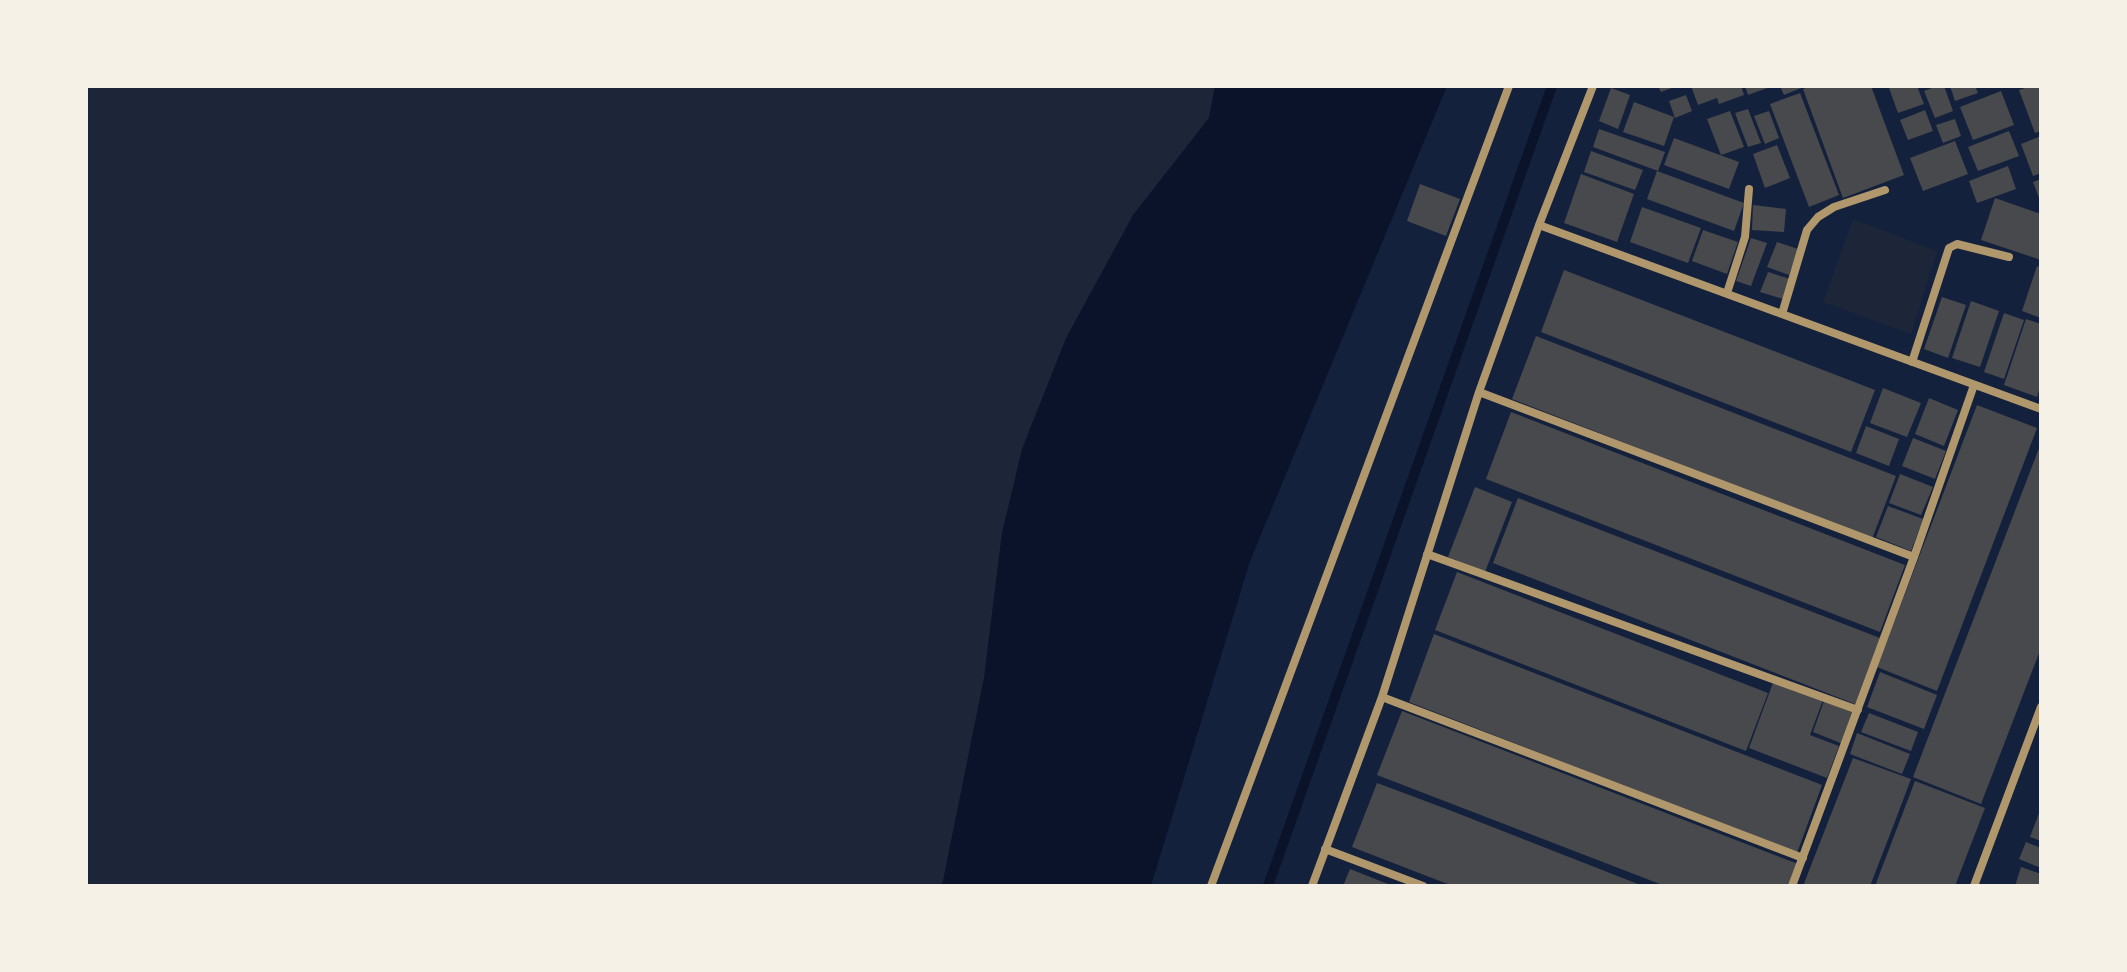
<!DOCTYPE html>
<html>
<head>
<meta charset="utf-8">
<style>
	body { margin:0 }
	#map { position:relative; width:2127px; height:972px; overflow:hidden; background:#14213d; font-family:Merriweather,serif }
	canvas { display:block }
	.frame { position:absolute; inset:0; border:88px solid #f6f1e7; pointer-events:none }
</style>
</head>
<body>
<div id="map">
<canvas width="2127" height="972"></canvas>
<div class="frame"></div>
</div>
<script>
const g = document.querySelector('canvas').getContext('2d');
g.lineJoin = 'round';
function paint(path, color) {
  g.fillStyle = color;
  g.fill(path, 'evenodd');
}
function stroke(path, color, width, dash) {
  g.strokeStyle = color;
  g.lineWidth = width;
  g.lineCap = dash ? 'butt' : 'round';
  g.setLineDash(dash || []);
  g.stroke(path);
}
paint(new Path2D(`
	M86 86H1215L1209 118 1133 215 1002 533 984 678 942 886H86Z
	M1853 219 1937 251 1911 334 1823 302Z`), '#1d2539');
paint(new Path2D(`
	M1215 86H1447L1250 561 1151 886H942L984 678 1002 533 1022 449 1066 338 1133 215 1209 118Z`), '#0b132b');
stroke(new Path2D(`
	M1268 886 1552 86`), '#0b132b', 10);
paint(new Path2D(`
	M1658 86H1677L1661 92Z
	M1691 86H1741L1744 95 1719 104 1717 98 1698 105Z
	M1745 86H1773L1748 95Z
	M1780 86H1806L1784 95Z
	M1812 86H1871L1904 175 1843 198 1803 89Z
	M1894 86H1917L1924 104 1898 113 1889 88Z
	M1937 86H1944L1953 111 1935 118 1924 91Z
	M1950 86H1975L1978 93 1955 101Z
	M2031 86H2041V131L2035 133 2019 90Z
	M1611 88 1630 95 1618 129 1599 121Z
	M2001 91 2014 125 1973 140 1960 107Z
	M1800 93 1839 195 1809 207 1770 104Z
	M1686 95 1692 111 1675 118 1669 101Z
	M1634 102 1674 117 1664 146 1623 132Z
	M1748 109 1761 143 1748 147 1735 113Z
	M1925 110 1933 131 1908 140 1900 120Z
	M1730 111 1744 147 1721 155 1707 119Z
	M1769 111 1779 138 1765 144 1754 116Z
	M1955 119 1961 136 1943 143 1936 125Z
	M1599 129 1665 152 1658 171 1593 147Z
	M2009 131 2019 156 1978 171 1968 147Z
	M2041 136V173L2033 176 2021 144Z
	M1674 138 1739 162 1729 189 1664 165Z
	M1955 141 1968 174 1923 191 1910 158Z
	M1777 145 1790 178 1765 188 1753 154Z
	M1591 151 1643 170 1635 190 1584 172Z
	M2008 166 2016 189 1977 203 1969 181Z
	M1657 171 1744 203 1734 231 1647 199Z
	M1581 174 1634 194 1617 242 1564 223Z
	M2041 179V203L2033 182Z
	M1420 184 1460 199 1446 236 1407 221Z
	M1995 198 2041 214V260L1981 240Z
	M1753 205 1786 209 1784 232 1752 230Z
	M1642 207 1701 228 1688 263 1630 242Z
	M1703 230 1738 242 1727 274 1692 261Z
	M1751 238 1767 243 1751 286 1736 281Z
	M1777 242 1798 249 1789 275 1767 267Z
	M2037 266 2041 268V318L2022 311Z
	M1564 270 1875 390 1851 452 1541 332Z
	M1768 272 1790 279 1783 299 1760 292Z
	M1942 297 1966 305 1948 358 1924 349Z
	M1971 301 1999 311 1980 367 1952 358Z
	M2004 313 2024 320 2004 379 1984 372Z
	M2026 319 2041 324V384L2037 397 2004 385Z
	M1536 336 1896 476 1872 539 1512 399Z
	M1883 388 1921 403 1907 437 1870 423Z
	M1929 398 1958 410 1944 446 1915 434Z
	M1977 405 2037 428 1937 691 1877 667Z
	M1511 412 1905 565 1880 632 1486 479Z
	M1866 426 1899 439 1889 466 1856 453Z
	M1913 438 1946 451 1935 479 1902 466Z
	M2041 443V648L1981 804 1913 777Z
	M1900 474 1933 487 1921 515 1889 503Z
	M1475 487 1512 502 1485 572 1448 557Z
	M1518 498 1880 638 1855 704 1493 563Z
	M1888 506 1923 519 1911 551 1876 537Z
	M1457 572 1768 693 1746 751 1435 630Z
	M1434 634 1822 785 1797 853 1409 702Z
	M1880 672 1937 695 1924 729 1867 707Z
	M1774 680 1823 700 1810 735 1839 746 1827 778 1749 748Z
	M1824 701 1855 713 1843 744 1813 732Z
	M1402 711 1798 864 1789 886H1665L1377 775Z
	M1869 713 1918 732 1911 751 1861 732Z
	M1857 733 1910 754 1902 774 1850 754Z
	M1853 758 1911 779 1894 824 1870 886H1803Z
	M1915 781 1985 808 1955 886H1875Z
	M1377 783 1444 808 1643 886H1453L1419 873 1352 847Z
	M2041 808V841L2030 837Z
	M2026 842 2041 848V868L2019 859Z
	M2021 867 2041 874V886H2015Z
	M1350 869 1393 886H1343Z`), '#48494c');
stroke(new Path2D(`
	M1539 225 2041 409
	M1727 293 1745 237 1749 189
	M1782 314 1807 230 1818 217 1834 207 1885 190
	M1912 362 1949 248 1957 244 2009 257
	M1479 392 1914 557
	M1427 554 1858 710
	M1382 697 1803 858
	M1325 849 1423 886
	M1211 886 1509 86
	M1312 886 1382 697 1479 392 1539 225 1593 86
	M1792 886 1914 557 1974 385
	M1974 886 2041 707`), '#b1986c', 8);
</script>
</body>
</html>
